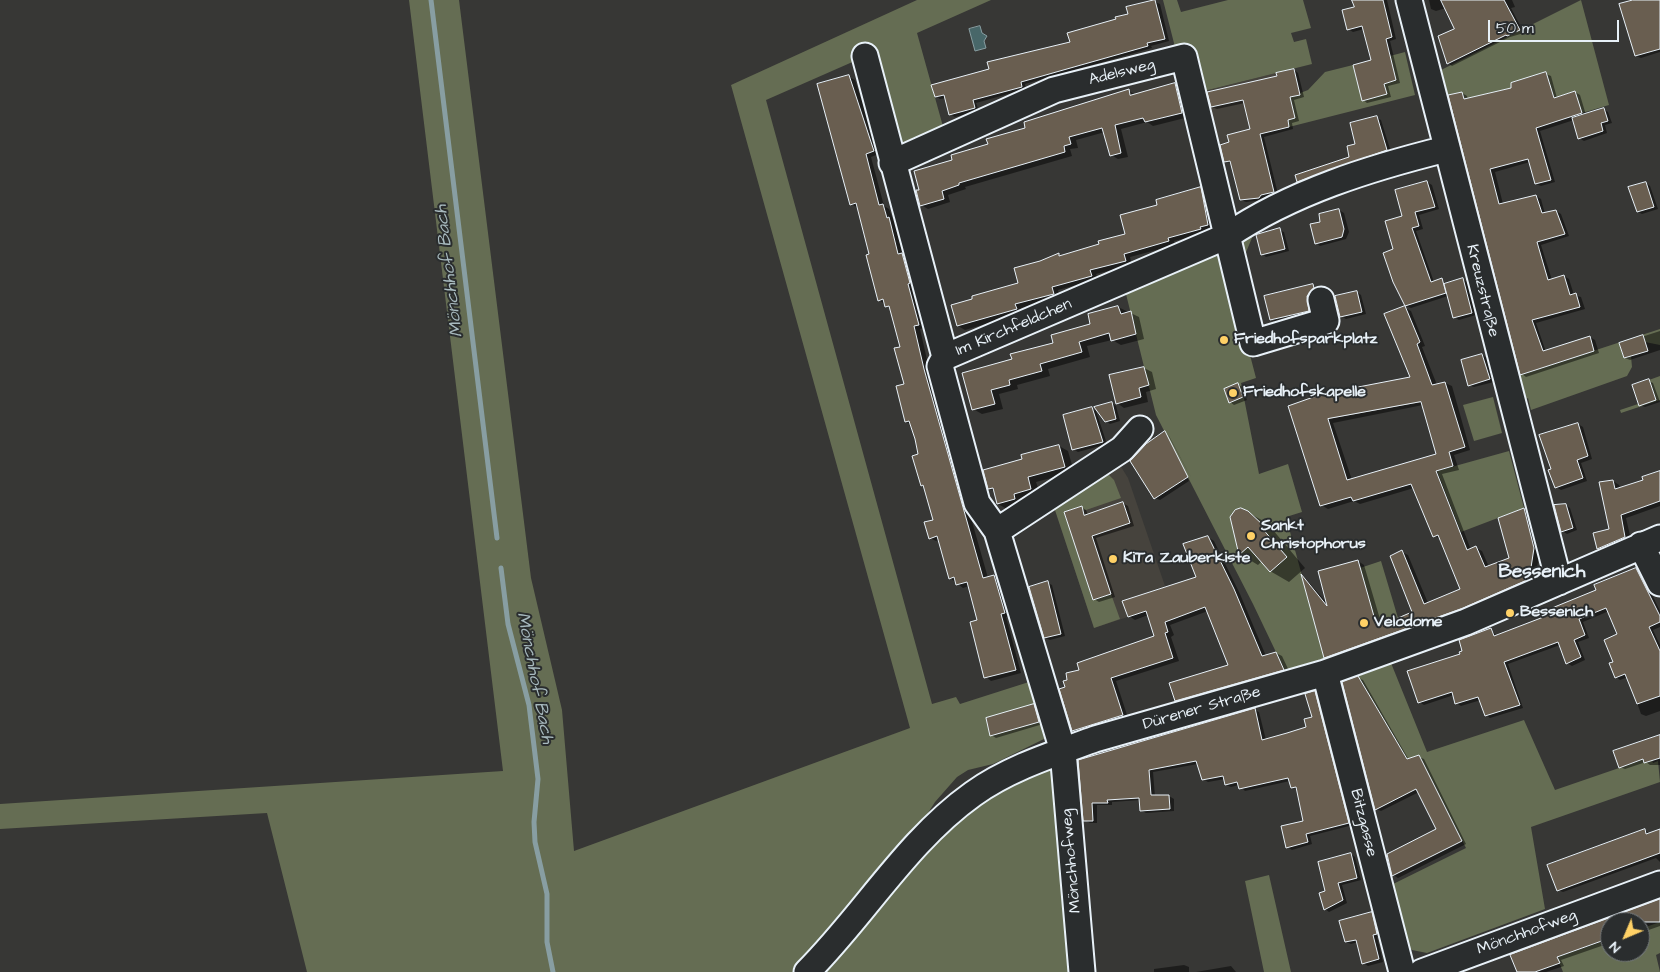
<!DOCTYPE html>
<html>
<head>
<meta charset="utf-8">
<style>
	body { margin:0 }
	#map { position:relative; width:1660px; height:972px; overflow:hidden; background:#373735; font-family:"Architects Daughter",sans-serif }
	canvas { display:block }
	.north { position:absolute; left:1600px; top:912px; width:50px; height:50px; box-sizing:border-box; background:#2a2d2e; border:1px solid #767b7f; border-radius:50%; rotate:225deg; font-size:14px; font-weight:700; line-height:20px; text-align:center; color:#e8f1f8 }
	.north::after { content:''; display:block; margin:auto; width:18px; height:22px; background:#ffd166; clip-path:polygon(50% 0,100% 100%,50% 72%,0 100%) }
	.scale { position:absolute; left:1488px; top:20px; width:131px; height:22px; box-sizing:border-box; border:2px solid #e8f1f8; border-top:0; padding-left:6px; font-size:15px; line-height:18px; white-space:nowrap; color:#e8f1f8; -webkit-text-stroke:4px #2a2d2e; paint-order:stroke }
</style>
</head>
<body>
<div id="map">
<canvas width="1660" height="972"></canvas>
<div class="north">N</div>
<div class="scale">50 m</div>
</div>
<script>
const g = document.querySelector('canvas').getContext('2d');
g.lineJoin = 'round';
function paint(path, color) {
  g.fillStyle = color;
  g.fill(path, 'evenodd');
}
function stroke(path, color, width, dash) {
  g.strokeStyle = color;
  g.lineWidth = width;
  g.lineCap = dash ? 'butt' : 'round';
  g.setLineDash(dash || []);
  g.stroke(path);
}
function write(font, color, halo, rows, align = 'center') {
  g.font = font + ' "Architects Daughter",sans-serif';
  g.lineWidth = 4;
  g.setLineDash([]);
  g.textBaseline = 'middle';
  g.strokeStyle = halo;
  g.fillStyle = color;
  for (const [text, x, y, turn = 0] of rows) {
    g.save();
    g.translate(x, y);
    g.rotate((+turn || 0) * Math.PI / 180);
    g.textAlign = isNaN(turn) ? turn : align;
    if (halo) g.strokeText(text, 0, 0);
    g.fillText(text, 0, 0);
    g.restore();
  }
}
paint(new Path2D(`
	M1276 73 1289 127 1213 146 1200 92Z
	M1118 462 1128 478 1165 586 1140 595 1146 611 1094 628 1053 504Z`), '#46433d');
paint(new Path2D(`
	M409 0H459L531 578 562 710 574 851 910 728 731 85 917 0H991L917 33 944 130 905 148 897 140 857 60 766 100 932 704 956 697 960 704 1032 681 1046 736 1044 739 993 764 968 770 957 777 935 802 908 844 796 972H307L267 813 0 829V804L503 771Z
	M1163 0H1177L1181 12 1228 0H1303L1311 28 1291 33 1294 42 1306 39 1312 64 1200 92 1176 51Z
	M1581 0 1609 105 1582 113 1575 91 1554 98 1546 72 1511 83V88L1464 99 1462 92 1447 95 1441 70Z
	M1405 52 1415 95 1289 127 1282 100 1308 90 1325 72 1353 65 1362 100 1386 94 1384 84 1396 80 1390 56Z
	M1254 233 1232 286 1256 378 1241 383 1259 474 1288 464 1302 512 1286 517 1325 660 1285 671 1253 604 1156 415 1125 290Z
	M1660 329V345L1645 342 1643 335 1619 343 1624 358 1631 356 1632 367 1627 376 1531 410 1528 398 1526 399 1520 375Z
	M1660 376V400L1621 413 1620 410 1638 404 1639 406 1649 380Z
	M1493 397 1502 433 1474 441 1463 405Z
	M1509 451 1524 508 1461 532 1437 471Z
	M1105 471 1114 480 1121 498 1086 510H1083L1081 506 1064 512 1093 600 1111 594 1120 619 1094 628 1053 504Z
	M1381 561 1398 618 1377 627 1360 568Z
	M1391 663 1427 752 1524 720 1555 790 1651 757 1653 763 1658 761 1660 782 1531 827 1545 909 1427 953 1412 950 1402 940 1387 887 1466 848 1444 805 1407 759 1357 674Z
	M1054 765 1077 972H818L920 853 989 792Z
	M1269 875 1291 972H1264L1245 881Z
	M1660 922V953L1656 955 1660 972H1563L1557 957 1610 939V952H1640V929Z`), '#656d53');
const water = new Path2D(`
	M980 26 982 33 987 36 984 41 986 48 975 51 969 29Z`);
paint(water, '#486769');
stroke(water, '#889ea2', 1);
paint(new Path2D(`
	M1354 0H1387L1396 39 1390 41 1400 83 1388 86 1391 97 1367 103 1363 100 1373 61 1364 29 1353 32 1348 29 1355 8Z
	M1429 0H1512L1515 7 1511 8 1524 33 1510 37 1452 66 1448 63 1456 30 1446 8 1436 11 1431 9Z
	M1637 0H1660V52L1641 58 1636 56 1620 5Z
	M1155 2 1160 4 1169 41 1151 46 1152 48 1025 84 1026 89 976 103 979 111 955 117 950 114 946 98 940 99 936 96 991 70 1071 43Z
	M1294 70 1298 73 1304 97 1294 100 1299 121 1292 123 1293 129 1264 137 1278 194 1265 197 1264 200 1246 202 1241 200 1232 164 1225 161 1230 143 1252 130 1245 103 1217 109 1212 107Z
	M1546 74 1551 76 1557 98 1575 92 1580 95 1586 115 1603 109 1608 112 1612 123 1605 125 1607 133 1584 141 1579 138 1574 120 1540 131 1555 182 1541 186 1536 184 1530 162 1495 172 1503 204 1536 196 1541 199 1545 214 1556 211 1561 214 1569 236 1541 245 1552 280 1564 276 1569 279 1574 295 1581 297 1585 309 1536 323 1546 352 1590 337 1595 340 1599 353 1526 377 1522 374 1462 93 1467 96 1468 100 1512 89Z
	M849 77 855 80 879 154 871 157 884 206 889 209 894 222 903 255 908 258 924 328 920 329 930 373 988 578 994 576 1000 579 1010 616 1006 617 1021 673 991 681 986 677 979 621 969 586 963 588 950 578 940 540 936 541 930 538 935 521 925 488 922 485 920 455 912 425 906 422 897 387 906 385 902 347 891 309 879 300 871 255 858 208 851 204Z
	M1174 85 1181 89 1189 117 1153 126 1147 122 1121 129 1128 157 1118 159 1111 155 1105 132 1076 140 1078 148 1070 149 1072 156 965 187 966 189 948 195 950 202 928 209 921 205V190L954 161 1027 129 1129 91 1136 95Z
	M1377 118 1381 120 1391 152 1302 184 1298 181 1351 158 1356 145Z
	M1427 182 1432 185 1439 209 1419 215 1423 229 1416 231 1434 282 1442 280 1447 285 1463 280 1468 282 1476 315 1459 320 1454 317 1448 296 1411 308 1406 306 1394 250 1404 217Z
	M1646 183 1650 186 1658 209 1642 214 1638 212Z
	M1200 188 1207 192 1214 228 1206 231 1207 233 1174 241 1175 245 1130 257 1132 265 1096 274 1098 279 1058 290 1060 298 1021 308 1023 313 965 330 958 326 1020 284 1041 262 1058 254 1062 256 1127 235 1159 206Z
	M1339 210 1344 213 1349 232 1346 239 1320 246 1316 243 1322 223Z
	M1279 230 1284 232 1289 251 1266 257 1262 254Z
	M1313 286 1322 291 1318 316 1280 325 1271 319Z
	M1357 292 1361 295 1366 314 1346 319 1341 316Z
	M1118 307 1139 317 1144 339 1121 345 1112 340 1087 346 1090 357 1048 369 1050 376 1017 385 1018 389 999 394 1003 409 982 414 973 409 1013 360 1054 344 1092 324Z
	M1405 308 1411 311 1425 346 1422 347 1437 385 1445 383 1452 386 1470 450 1454 455 1459 470 1442 474 1471 550 1476 548 1482 551 1489 567 1511 559 1524 510 1530 513 1540 552 1534 582 1467 612 1331 661 1325 657 1303 576 1328 604 1358 561 1364 565 1382 626 1413 613 1402 552 1408 555 1428 603 1462 590 1441 539 1434 536 1414 488 1360 504 1354 501 1328 509 1321 505 1290 406 1411 378ZM1423 405 1438 454 1352 480 1333 423Z
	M1660 331V350L1630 360 1625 358 1620 344Z
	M1482 355 1487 358 1494 382 1474 387 1469 385Z
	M1144 368 1152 372 1156 389 1146 392 1148 402 1124 408 1117 403Z
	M1649 381 1653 383 1660 402 1645 407 1640 405Z
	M1238 384 1242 387 1247 400 1234 405 1230 402Z
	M1112 403 1116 406 1120 421 1110 424 1106 421Z
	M1092 409 1096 411 1107 444 1078 452 1073 449Z
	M1578 424 1583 427 1592 459 1581 463 1587 481 1561 490 1556 487Z
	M1165 433 1169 436 1192 479 1168 435H1165L1189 481 1160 500 1155 498Z
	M1059 446 1068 451 1074 472 1036 482 1040 494 1022 499 1024 504 1007 509 998 504 995 492 989 488 1024 460Z
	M1660 473V506L1626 518 1631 540 1604 551 1598 548 1610 530 1613 481 1619 485 1620 488Z
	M1123 503 1128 506 1134 526 1096 538 1115 597 1099 602 1094 599 1081 507 1086 510 1088 515Z
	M1566 505 1570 508 1577 530 1567 534 1562 531Z
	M1247 512 1267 523 1305 568 1289 582 1270 571 1262 561 1258 565 1240 554Z
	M1208 537 1214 541 1240 594 1266 656 1276 653 1282 656 1290 673 1182 704 1176 700 1230 666 1208 611 1170 625 1174 635 1171 637 1179 661 1116 681 1128 718 1079 734 1073 730 1067 688 1080 670 1156 637 1148 615 1135 620 1129 616 1198 577Z
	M1636 569 1641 572 1660 611V627L1653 630 1660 645V711L1646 716 1641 714 1628 677 1620 680 1616 677 1619 634 1609 611 1583 622 1589 638 1578 642 1585 660 1572 666 1567 663 1560 645 1508 664 1523 708 1490 718 1486 715 1481 700 1461 706 1456 703 1454 695 1424 705 1419 702 1462 655 1491 630 1497 636 1556 614Z
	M1048 583 1052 585 1065 636 1050 640 1045 638Z
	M1358 678 1363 680 1409 760 1419 757 1424 759 1466 844 1398 878 1393 875 1438 830 1419 792 1381 811 1376 809Z
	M1315 692 1320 695 1353 825 1310 836 1312 844 1292 850 1287 847 1305 822 1297 790 1292 787 1290 781 1245 791 1239 785 1231 787 1226 785 1225 779 1208 782 1203 779 1198 764 1153 772 1155 797 1169 796 1174 799V811L1146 813 1141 810 1140 800 1112 802V805H1097V823H1090L1085 820 1080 761 1254 710 1259 712 1266 740 1308 727 1314 717Z
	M1034 705 1038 708 1043 724 996 738 991 735Z
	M1660 736V765H1650L1646 762 1625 769 1620 767Z
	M1644 830 1649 833 1660 830V862L1656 858 1563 892 1558 890Z
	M1351 854 1355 857 1361 880 1342 885 1347 903 1329 912 1325 909 1327 892Z
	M1660 901V926L1640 933V922H1610V943L1561 960 1564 966 1546 972H1518L1512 955Z
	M1372 913 1376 916 1381 936 1377 937 1383 962 1368 966 1363 963 1358 942 1351 944 1346 942Z
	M1184 965 1189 967V972H1154V969Z
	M1231 966 1236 972H1196Z`), '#0007');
stroke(new Path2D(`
	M431 0 497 538
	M501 568 508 624 529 705 534 746 538 779 534 822 535 842 547 894V942L553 972`), '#889ea2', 5);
const building = new Path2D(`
	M1155 0 1165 39 1147 43 1148 46 1021 82 1022 87 973 100 975 108 949 115 944 95 935 97 931 85 989 69 987 62 1070 42 1067 33 1116 19 1115 17 1128 14 1126 7Z
	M1352 0H1383L1392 37 1386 39 1396 80 1384 84 1387 94 1362 101 1353 65 1371 60 1362 26 1347 30 1342 10 1354 7Z
	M1441 0H1504L1520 30 1507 36 1506 35 1447 64 1438 36 1454 29Z
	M1633 0H1660V49L1635 56 1619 4Z
	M1294 69 1300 95 1290 97 1295 118 1288 120 1289 127 1260 134 1274 192 1261 195 1259 198 1240 200 1230 161 1224 162 1220 145 1229 142 1227 135 1250 129 1243 100 1211 107 1207 92 1277 76 1276 73Z
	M1546 72 1554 98 1575 91 1582 113 1536 128 1551 180 1535 184 1528 159 1490 169 1499 204 1536 195 1542 213 1556 210 1565 234 1537 242 1548 280 1564 275 1570 295 1576 293 1580 307 1532 320 1543 351 1590 336 1594 351 1520 375 1448 95 1462 92 1464 99 1511 88V83Z
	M849 75 874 151 866 154 879 205 883 204 887 218 889 217 898 254 902 253 910 283 908 284 919 325 914 326 924 369 983 578 994 575 1005 613 1001 614 1016 670 984 678 970 622 977 620 967 582 956 585 954 577 949 579 937 536 929 539 924 522 933 520 923 485 921 486 912 456 918 454 915 439 909 421 905 422 896 386 904 384 894 348 900 347 889 306 885 307 883 299 878 301 866 255 869 254 856 203 850 205 817 84Z
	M1175 83 1182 113 1145 122 1143 118 1115 125 1121 153 1110 156 1102 128 1069 137 1071 144 1064 146 1065 152 959 183V185L942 191 944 199 920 206 916 190H919L914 171 952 160 951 155 988 144 986 139 1025 128 1024 122 1129 89 1130 95Z
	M1604 108 1608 121 1601 123 1603 131 1578 139 1572 118Z
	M1377 116 1387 150 1297 182 1295 175 1349 157 1347 146 1355 144 1350 123Z
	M1427 181 1435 207 1415 212 1419 226 1412 228 1431 282 1442 278 1446 293 1405 306 1393 282 1383 253 1393 249 1385 221 1402 216 1395 190Z
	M1646 182 1654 207 1637 212 1628 187Z
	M1201 187 1208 225 1200 227 1201 229 1168 238 1169 241 1124 254 1126 261 1090 270 1092 276 1052 287 1054 294 1015 304 1017 309 957 326 951 305 972 299V296L1018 283 1014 268 1040 261 1059 253V256L1099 244 1098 241 1125 234 1120 215 1157 205 1156 200Z
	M1339 209 1344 229 1342 237 1315 244 1310 224 1320 222 1319 214Z
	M1280 228 1285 249 1261 255 1256 235Z
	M1463 278 1472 313 1453 318 1444 284Z
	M1313 284 1314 288 1307 296 1309 311 1270 320 1264 296Z
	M1357 291 1362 312 1340 317 1335 296Z
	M1118 306 1121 314 1131 311 1136 334 1111 341 1109 333 1079 342 1082 352 1040 364 1042 371 1009 380 1010 385 991 390 995 404 972 410 962 373 1012 359 1010 354 1053 343 1051 335 1090 324 1088 314Z
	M1405 306 1420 342 1417 344 1432 385 1445 382 1465 447 1449 452 1453 466 1436 471 1467 550 1476 546 1485 567 1509 558 1498 518 1524 508 1534 548 1530 574 1527 580 1461 609 1324 658 1301 574 1327 606 1318 571 1358 560 1377 627 1412 612 1390 556 1402 550 1424 604 1460 589 1438 535 1433 537 1411 484 1353 501 1351 497 1320 506 1288 406 1322 394 1410 377 1384 314ZM1421 402 1436 454 1347 480 1328 419Z
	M1643 335 1648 351 1624 358 1619 343Z
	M1482 354 1490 379 1468 386 1461 360Z
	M1144 367 1149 385 1139 388 1141 397 1116 404 1109 375Z
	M1649 379 1656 400 1639 406 1632 385Z
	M1238 383 1243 397 1229 403 1224 389Z
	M1112 402 1116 419 1105 422 1094 407Z
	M1092 407 1103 442 1072 450 1063 415Z
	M1578 423 1588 456 1577 460 1583 478 1555 488 1548 470 1551 469 1539 435Z
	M1165 431 1188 477 1154 499 1130 461 1146 444Z
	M1059 445 1065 467 1028 477 1031 489 1014 494 1015 499 997 504 993 488 988 489 983 470 1022 459 1021 455Z
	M1660 471V501L1621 515 1625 537 1597 549 1593 533 1609 529 1599 482 1613 480 1615 489 1643 480 1642 477Z
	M1123 502 1130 523 1092 536 1111 594 1093 600 1064 512 1082 506 1084 515Z
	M1566 504 1573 528 1561 532 1554 505Z
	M1241 508 1248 511 1263 525 1261 527 1287 557 1270 572 1248 547 1239 555 1230 517 1235 510Z
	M1208 536 1234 589 1262 656 1276 652 1284 670 1175 701 1169 683 1228 665 1205 607 1165 622 1168 632 1165 633 1173 658 1111 678 1123 715 1072 731 1059 689 1065 687 1063 681 1067 680 1066 673 1079 670 1077 663 1154 636 1146 611 1128 617 1122 601 1196 577 1183 544Z
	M1636 568 1660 616V622L1649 627 1660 651V696L1637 704 1625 674 1615 678 1609 663 1613 662 1604 640 1617 634 1606 608 1579 619 1585 635 1574 640 1581 657 1566 664 1558 642 1504 662 1520 705 1485 716 1478 697 1455 704 1452 692 1418 703 1407 671 1460 654 1459 652 1462 651 1459 640 1491 628 1494 636 1554 613 1552 608 1596 590 1594 585Z
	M1048 581 1061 634 1044 638 1029 587Z
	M1358 676 1407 759 1419 755 1462 841 1392 876 1387 854 1436 829 1416 789 1375 810 1342 682Z
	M1315 691 1349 823 1306 834 1308 842 1286 848 1281 826 1303 821 1296 787 1291 788 1288 778 1239 789 1237 782 1225 785 1223 776 1202 780 1196 761 1149 770 1151 795H1169L1170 809 1140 811 1139 798 1107 800 1108 803H1092L1093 821H1083L1078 760 1255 708 1262 740 1287 733 1306 727 1304 719 1312 717 1305 694Z
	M1034 704 1039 722 990 736 986 718Z
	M1660 735V758L1644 763 1643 759 1619 768 1613 751Z
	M1645 829 1646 834 1660 829V853L1557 891 1547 865Z
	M1351 853 1357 878 1338 883 1343 900 1324 910 1319 893 1325 891 1318 862Z
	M1660 899V922H1610V938L1557 957 1560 963 1535 972H1517L1510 955Z
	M1372 912 1377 934 1373 935 1379 959 1362 964 1356 940 1345 942 1339 921Z`);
paint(building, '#695e50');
stroke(building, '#e8f1f8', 1);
const minor = new Path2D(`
	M1409 0 1559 582
	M865 56 945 357
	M892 163 1054 90 1184 57 1253 343 1326 321 1321 300
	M997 531 977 503 940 366 945 357 1227 236C1292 192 1370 168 1446 149
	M1641 545 1660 583
	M1325 673 1402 972
	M807 972C864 915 907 841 973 794 1009 768 1054 754 1095 739L1325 673 1466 622 1660 538
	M1082 972 1063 751 997 531 1122 449 1140 429
	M1422 972 1660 884`);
stroke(minor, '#e8f1f8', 29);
stroke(minor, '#2a2d2e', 25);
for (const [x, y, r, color] of [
	[1224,340,5,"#ffd166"],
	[1233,393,5,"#ffd166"],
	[1251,536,5,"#ffd166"],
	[1113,559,5,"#ffd166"],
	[1510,613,5,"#ffd166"],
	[1364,623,5,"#ffd166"]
]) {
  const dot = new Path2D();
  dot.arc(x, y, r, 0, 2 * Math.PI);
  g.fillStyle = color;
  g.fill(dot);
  stroke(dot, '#2a2d2e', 2);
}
write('16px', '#e8f1f8', '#2a2d2e', [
	["Adelsweg",1122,73,-14],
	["Kreuzstraße",1482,291,76],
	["Im Kirchfeldchen",1014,328,-23],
	["Dürener Straße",1202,709,-16],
	["Bitzgasse",1363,823,76],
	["Mönchhofweg",1072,861,-95],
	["Mönchhofweg",1527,933,-20]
]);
write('bold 16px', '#e8f1f8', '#2a2d2e', [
	["Friedhofsparkplatz",1234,340],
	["Friedhofskapelle",1243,393],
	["Sankt",1261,527],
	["Christophorus",1261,545],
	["KiTa Zauberkiste",1123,559],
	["Bessenich",1520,613],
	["Velodome",1374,623]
], 'left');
write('italic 18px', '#a8babf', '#2a2d2e', [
	["Mönchhof Bach",450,271,-97],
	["Mönchhof Bach",534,678,79]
]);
write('bold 19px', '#e8f1f8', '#2a2d2e', [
	["Bessenich",1542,573]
]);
</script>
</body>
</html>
